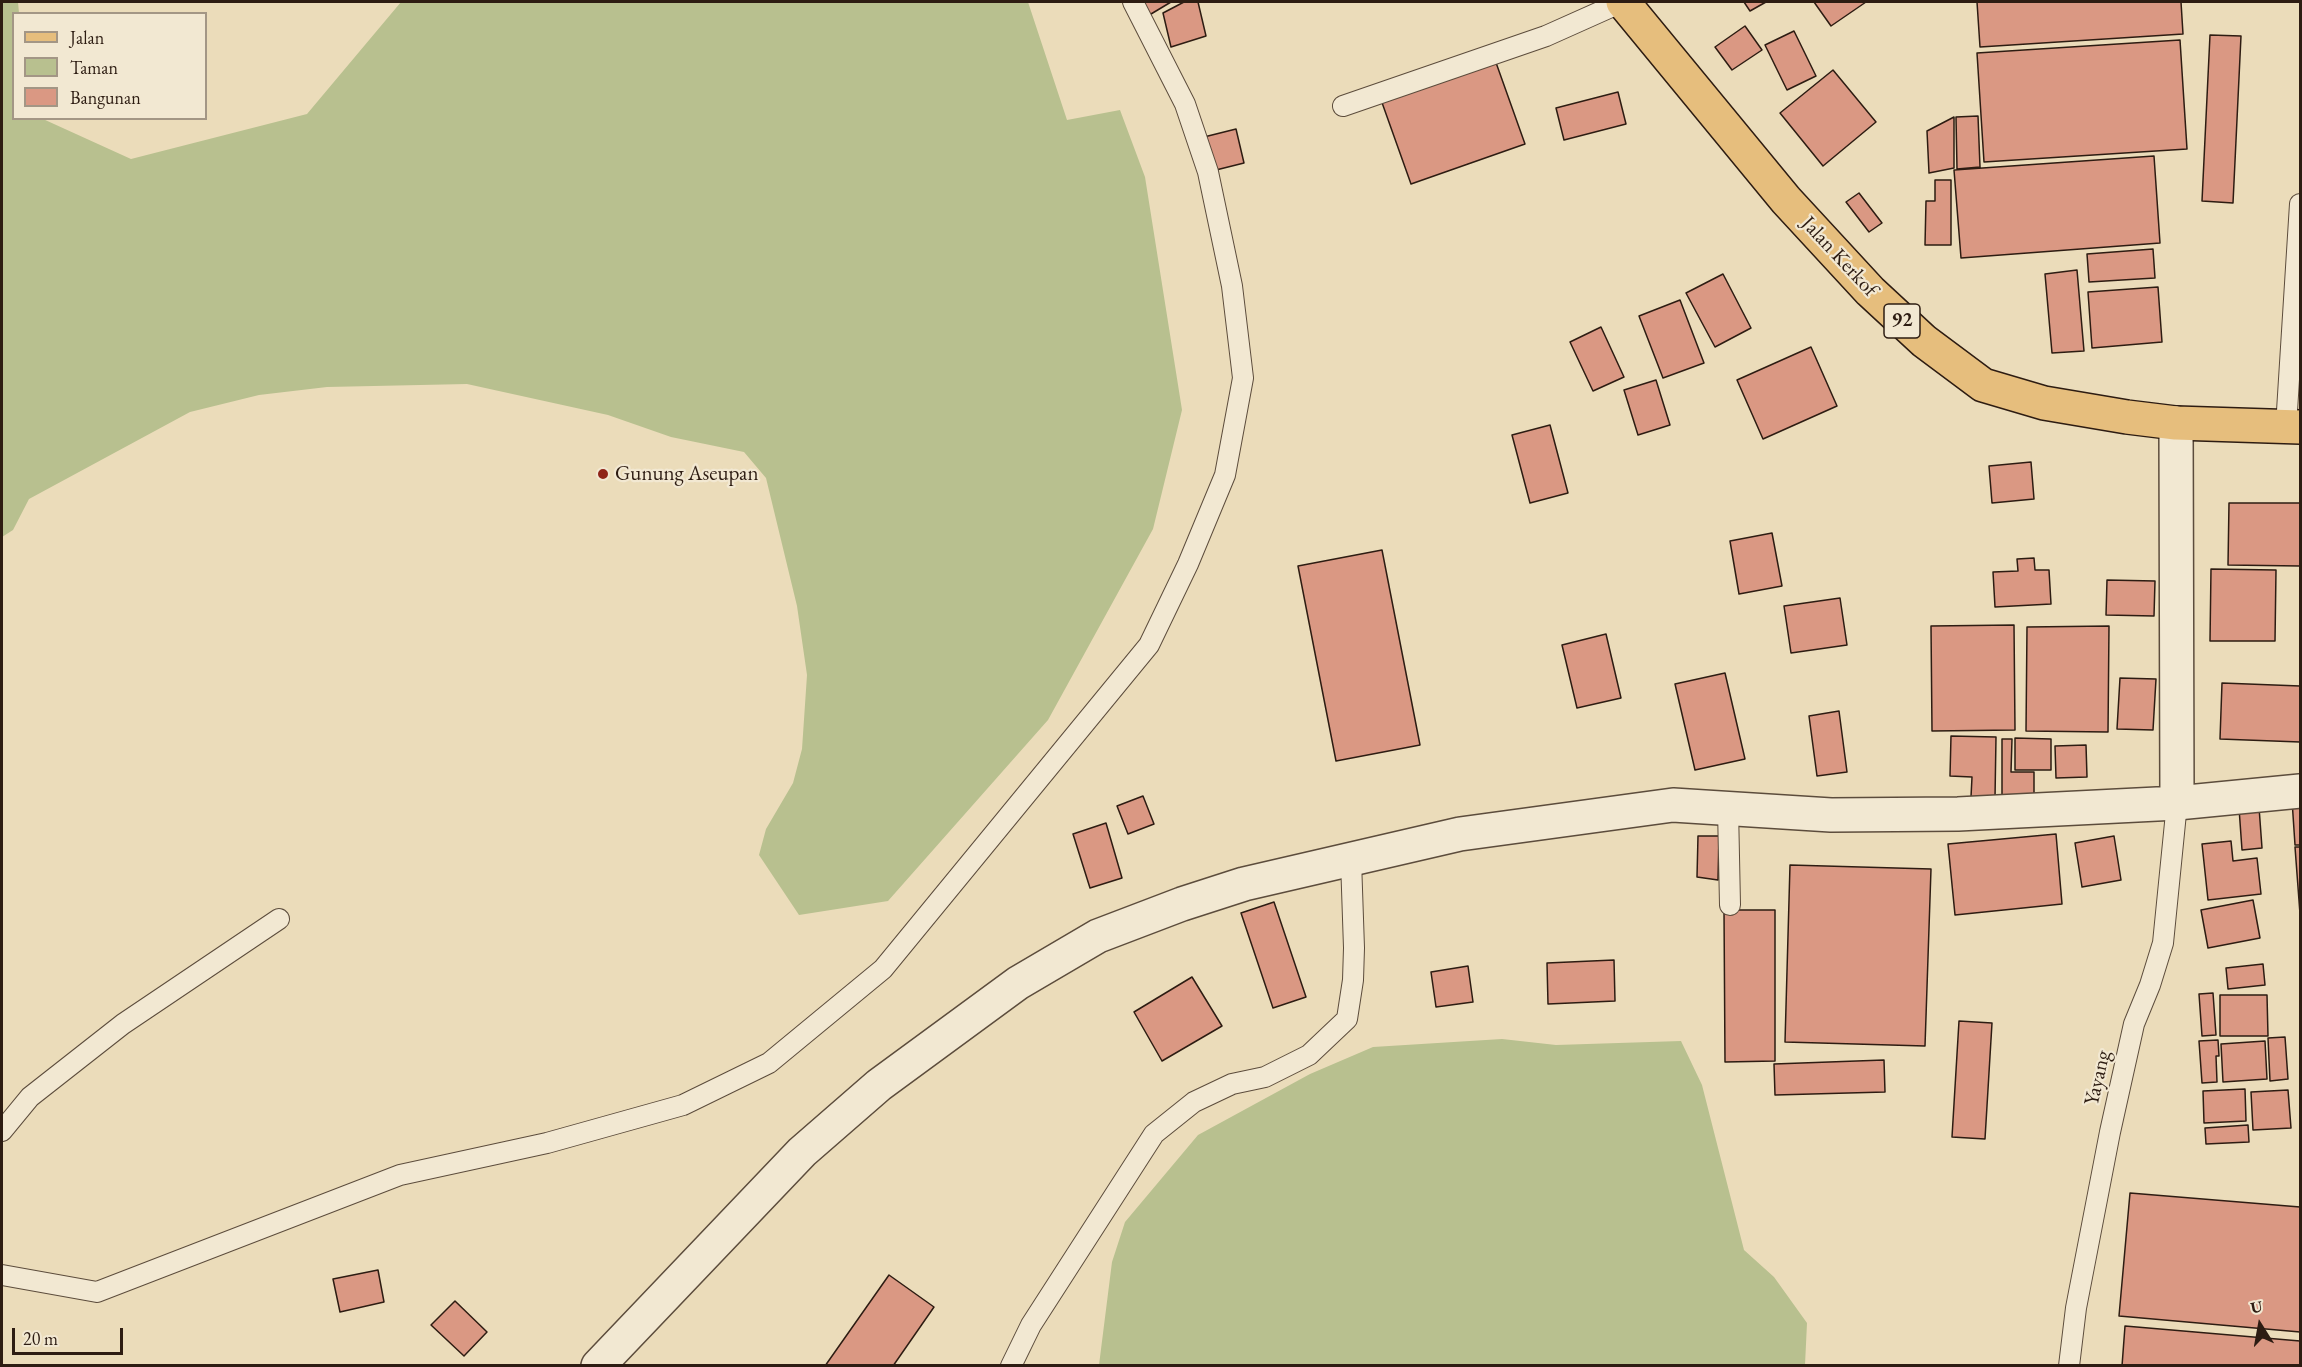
<!DOCTYPE html>
<html>
<head>
<meta charset="utf-8">
<style>
	body { margin:0 }
	#map { position:relative; width:2302px; height:1367px; overflow:hidden; background:#ebdcba; font-family:"EB Garamond",serif }
	canvas { display:block }
	.frame { position:absolute; inset:0; border:3px solid #2d1c12; pointer-events:none }
	.legend { position:absolute; left:12px; top:12px; width:195px; height:108px; box-sizing:border-box; background:#f2e8d2; border:2px solid #a39685; margin:0; padding:8px 10px; list-style:none; font-size:18px; color:#2d1c12 }
	.legend li { display:flex; align-items:center; gap:12px; height:30px }
	.legend b { width:30px; border:2px solid #a39685 }
	.north { position:absolute; left:2230px; top:1295px; width:60px; height:60px; -webkit-text-stroke:4px #f2e8d2; paint-order:stroke; rotate:349deg; font-size:16px; font-weight:700; line-height:24px; text-align:center; color:#2d1c12 }
	.north::after { content:''; display:block; margin:auto; width:21px; height:27px; background:#2d1c12; clip-path:polygon(50% 0,100% 100%,50% 72%,0 100%) }
	.scale { position:absolute; left:12px; top:1328px; width:111px; height:27px; box-sizing:border-box; border:3px solid #2d1c12; border-top:0; padding-left:8px; font-size:18px; line-height:21px; white-space:nowrap; color:#2d1c12; -webkit-text-stroke:4px #f2e8d2; paint-order:stroke }
</style>
</head>
<body>
<div id="map">
<canvas width="2302" height="1367"></canvas>
<div class="frame"></div>
<ul class="legend">
<li><b style="height:8px;background:#e6be7d"></b>Jalan</li>
<li><b style="height:16px;background:#b8c08f"></b>Taman</li>
<li><b style="height:16px;background:#da9883"></b>Bangunan</li>
</ul>
<div class="north">U</div>
<div class="scale">20 m</div>
</div>
<script>
const g = document.querySelector('canvas').getContext('2d');
g.lineJoin = 'round';
function paint(path, color) {
  g.fillStyle = color;
  g.fill(path, 'evenodd');
}
function stroke(path, color, width, dash) {
  g.strokeStyle = color;
  g.lineWidth = width;
  g.lineCap = dash ? 'butt' : 'round';
  g.setLineDash(dash || []);
  g.stroke(path);
}
function write(font, color, halo, rows, align = 'center') {
  g.font = font + ' "EB Garamond",serif';
  g.lineWidth = 4.5;
  g.setLineDash([]);
  g.textBaseline = 'middle';
  g.strokeStyle = halo;
  g.fillStyle = color;
  for (const [text, x, y, turn = 0] of rows) {
    g.save();
    g.translate(x, y);
    g.rotate((+turn || 0) * Math.PI / 180);
    g.textAlign = isNaN(turn) ? turn : align;
    if (halo) g.strokeText(text, 0, 0);
    g.fillText(text, 0, 0);
    g.restore();
  }
}
paint(new Path2D(`
	M2 2H18L19 13 14 14V118L43 119 131 159 307 114 401 2H1028L1067 120 1120 110 1145 177 1182 410 1153 529 1048 720 888 901 799 915 759 855 766 829 793 783 802 749 807 675 797 606 766 478 744 452 671 437 608 415 467 384 327 387 259 395 190 412 29 499 13 530 2 537Z
	M1502 1039 1556 1045 1681 1041 1702 1085 1744 1250 1774 1277 1807 1323 1805 1365H1099L1112 1262 1125 1222 1198 1135 1310 1074 1373 1047Z`), '#b8c08f');
const building = new Path2D(`
	M1136 2H1171L1146 17Z
	M1184 2H1198L1206 36 1171 47 1163 13Z
	M1744 2H1766L1750 11Z
	M1814 2H1866L1831 26Z
	M1977 2H2181L2183 34 1980 47Z
	M1745 26 1762 50 1732 70 1715 47Z
	M1794 31 1816 76 1787 90 1765 45Z
	M2210 35 2241 36 2233 203 2202 201Z
	M2180 40 2187 149 1984 162 1977 53Z
	M1494 57 1525 144 1411 184 1380 97Z
	M1833 70 1876 122 1823 166 1780 113Z
	M1618 92 1626 124 1564 140 1556 108Z
	M1978 116 1980 167 1957 169 1956 117Z
	M1954 117V168L1929 173 1927 131Z
	M1236 129 1244 163 1212 171 1204 137Z
	M2154 156 2160 243 1961 258 1954 170Z
	M1935 180H1951V245H1925L1926 201H1935Z
	M1859 193 1882 223 1869 232 1846 202Z
	M2153 249 2155 278 2089 282 2087 254Z
	M2077 270 2084 351 2052 353 2045 274Z
	M1723 274 1751 328 1715 347 1686 293Z
	M2158 287 2162 342 2092 348 2088 292Z
	M1680 300 1704 363 1663 378 1639 316Z
	M1601 327 1624 377 1593 391 1570 342Z
	M1811 347 1837 406 1763 439 1737 380Z
	M1656 380 1670 425 1638 435 1624 390Z
	M1550 425 1568 493 1530 503 1512 435Z
	M2031 462 2034 499 1992 503 1989 466Z
	M2229 503H2300V566L2228 565Z
	M1772 533 1782 586 1739 594 1730 541Z
	M1382 550 1420 745 1336 761 1298 566Z
	M2034 558 2035 570H2049L2051 604 1995 607 1993 572 2018 571 2017 559Z
	M2211 569 2276 570 2275 641H2210Z
	M2107 580 2155 581 2154 616 2106 615Z
	M1840 598 1847 645 1791 653 1784 606Z
	M2014 625 2015 730 1932 731 1931 626Z
	M2109 626 2108 732 2026 731 2027 627Z
	M1606 634 1621 698 1577 708 1562 645Z
	M1725 673 1745 759 1695 770 1675 684Z
	M2120 678 2156 679 2153 730 2117 729Z
	M2222 683 2300 686V742L2220 739Z
	M1839 711 1847 772 1817 776 1809 716Z
	M1951 736 1996 737 1995 798 1971 797 1972 777 1950 776Z
	M2015 738 2051 739V770H2015Z
	M2002 739H2012L2011 772H2034V800H2002Z
	M2086 745 2087 777 2056 778 2055 746Z
	M1143 796 1154 824 1128 834 1117 806Z
	M2300 799V845H2295L2292 800Z
	M2259 807 2262 848 2242 850 2239 808Z
	M1106 823 1122 878 1090 888 1073 834Z
	M2056 834 2062 904 1955 915 1948 844Z
	M1698 836H1719L1718 880 1697 877Z
	M2114 836 2121 880 2082 887 2075 843Z
	M2231 841 2233 861 2257 858 2261 894 2208 900 2202 844Z
	M2295 847H2300V914Z
	M1790 865 1931 869 1925 1046 1785 1042Z
	M2253 900 2260 938 2208 948 2201 910Z
	M1274 902 1306 997 1273 1008 1241 913Z
	M1724 910H1775V1061L1725 1062Z
	M1614 960 1615 1001 1548 1004 1547 963Z
	M2263 964 2265 985 2228 989 2226 968Z
	M1468 966 1473 1002 1436 1007 1431 972Z
	M1192 977 1222 1026 1162 1061 1134 1012Z
	M2213 993 2216 1035 2202 1036 2199 994Z
	M2220 995H2267L2268 1036H2220Z
	M1959 1021 1992 1023 1985 1139 1952 1137Z
	M2285 1037 2288 1079 2270 1081 2268 1038Z
	M2218 1040 2219 1056H2216L2217 1082 2202 1083 2199 1041Z
	M2265 1041 2267 1079 2223 1082 2221 1044Z
	M1884 1060 1885 1092 1775 1095 1774 1064Z
	M2245 1089 2246 1121 2204 1123 2203 1091Z
	M2288 1090 2291 1128 2253 1130 2251 1092Z
	M2248 1125 2249 1142 2206 1144 2205 1128Z
	M2130 1193 2300 1207V1332L2119 1316Z
	M378 1270 384 1302 340 1312 333 1279Z
	M889 1275 934 1307 893 1366H825Z
	M455 1301 487 1332 464 1356 431 1325Z
	M2125 1326 2300 1341V1366H2122Z`);
paint(building, '#da9883');
stroke(building, '#2d1c12', 1.5);
const lane = new Path2D(`
	M1343 106 1546 36 1622 2
	M2286 427 2300 204
	M1728 808 1730 905
	M2 1131 30 1097 123 1024 279 919
	M2 1275 97 1292 400 1175 547 1143 683 1105 769 1063 883 969 1149 645 1188 564 1225 475 1243 378 1232 286 1208 172 1185 104 1133 2
	M1011 1366 1031 1325 1154 1134 1194 1102 1232 1084 1265 1077 1309 1055 1347 1019 1353 980 1354 948 1351 860
	M2069 1366 2076 1308 2110 1132 2134 1024 2150 985 2163 943 2177 803`);
const street = new Path2D(`
	M2176 423 2177 803
	M598 1366 802 1152 879 1085 1018 983 1098 936 1182 904 1244 884 1460 834 1673 805 1831 815 1958 814 2177 803 2300 791`);
const primary = new Path2D(`
	M1623 2 1786 200 1870 291 1924 341 1983 385 2044 403 2127 417 2176 423 2300 427`);
stroke(lane, '#5c4c3c', 22);
stroke(street, '#5c4c3c', 36);
stroke(primary, '#2d1c12', 36);
stroke(lane, '#f2e8d2', 20);
stroke(street, '#f2e8d2', 33);
stroke(primary, '#e6be7d', 33);
for (const [x, y, r, color] of [
	[603,474,6,"#8f2418"]
]) {
  const dot = new Path2D();
  dot.arc(x, y, r, 0, 2 * Math.PI);
  g.fillStyle = color;
  g.fill(dot);
  stroke(dot, '#f2e8d2', 2);
}
for (const [x, y, w] of [
	[1902,321,36]
]) {
  const box = new Path2D();
  box.roundRect(x - w / 2, y - 17, w, 34, 4.5);
  g.fillStyle = '#f2e8d2';
  g.fill(box);
  stroke(box, '#2d1c12', 1.5);
}
write('bold 20px', '#2d1c12', null, [
	["92",1902,321]
]);
write('21px', '#2d1c12', '#f2e8d2', [
	["Jalan Kerkof",1839,257,47],
	["Yayang",2098,1078,-77]
]);
write('21px', '#2d1c12', '#f2e8d2', [
	["Gunung Aseupan",615,474]
], 'left');
</script>
</body>
</html>
